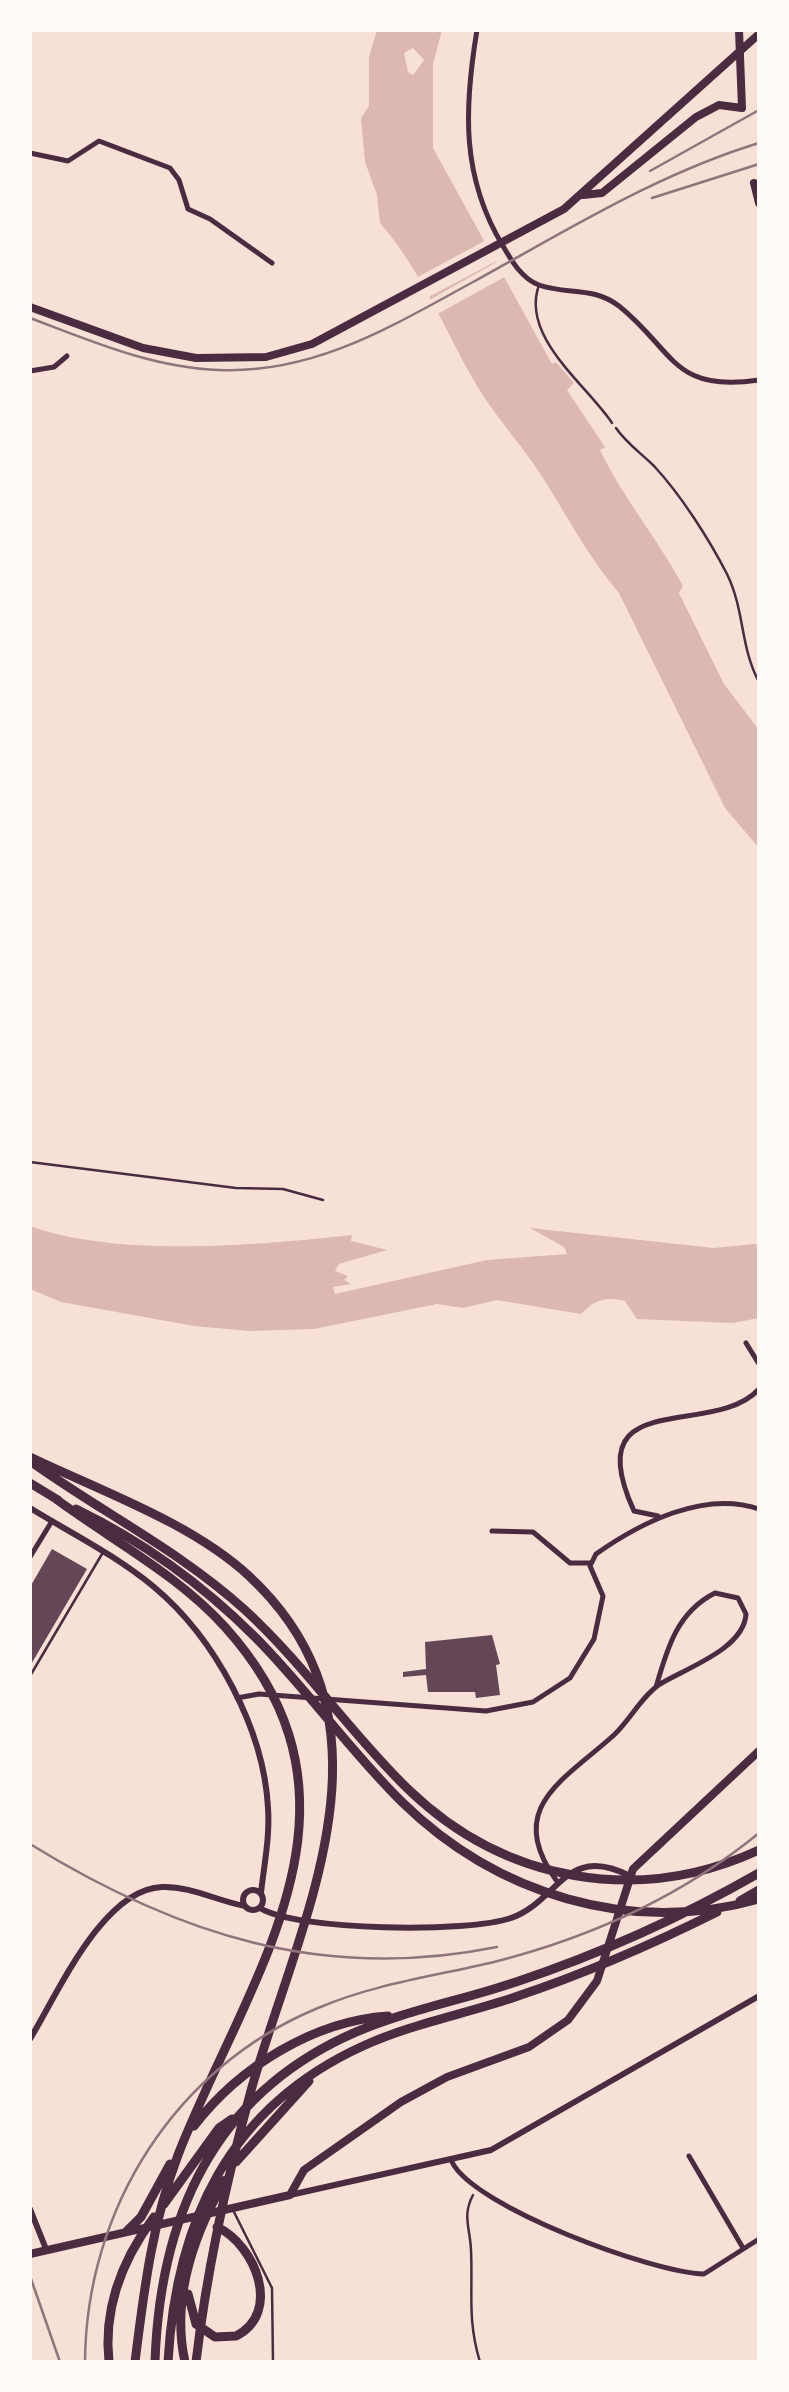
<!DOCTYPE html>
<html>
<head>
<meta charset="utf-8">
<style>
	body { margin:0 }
	#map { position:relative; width:789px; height:2392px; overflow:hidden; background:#f7e1d7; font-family:Arial,sans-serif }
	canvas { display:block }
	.frame { position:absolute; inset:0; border:32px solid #fffaf5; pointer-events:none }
</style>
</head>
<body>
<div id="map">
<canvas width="789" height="2392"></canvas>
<div class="frame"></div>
</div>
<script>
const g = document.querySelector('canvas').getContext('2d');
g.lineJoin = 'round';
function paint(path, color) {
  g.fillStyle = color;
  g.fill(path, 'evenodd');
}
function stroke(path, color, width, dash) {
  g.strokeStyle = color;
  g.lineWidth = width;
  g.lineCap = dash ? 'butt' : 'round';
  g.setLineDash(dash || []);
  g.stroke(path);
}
paint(new Path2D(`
	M377 30H442L433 64V148L552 364 556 362 574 383 567 390 605 447 600 450C623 498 658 539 683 586L679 593 724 684 759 730V848L725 808 619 593C587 556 566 513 539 472 519 441 491 412 473 379 443 326 420 269 380 223L377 195 365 162 361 118 369 106V57ZM413 48 424 60 413 75 408 72 404 53Z
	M30 1226C117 1258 261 1245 352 1235L351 1241 387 1250 339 1264 335 1271 348 1276 344 1280 351 1284 333 1287 335 1294 487 1260 567 1254 564 1247 530 1228 714 1248 754 1244 759 1245V1318L732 1323 637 1319 625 1301C606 1296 594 1300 581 1314L497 1300 463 1308 437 1304 314 1329 249 1331 194 1326 61 1302 30 1289Z`), '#dcb8b0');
paint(new Path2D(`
	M490 238 500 259 425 299 414 279Z
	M500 260 508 275 434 316 426 302Z`), '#f7e1d7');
paint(new Path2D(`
	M52 1549 87 1569 30 1666V1587Z
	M492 1635 500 1664 496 1665 500 1695 476 1698 475 1692H428L426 1675 403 1677V1672L426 1669 425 1642Z`), '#644757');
stroke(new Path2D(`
	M616 428C626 443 641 453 654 466 681 495 709 539 727 574 745 611 740 647 759 682
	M473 2195C462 2216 470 2227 471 2250 473 2292 467 2319 480 2362`), '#4a2c40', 2.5);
stroke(new Path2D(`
	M539 285C520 337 587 385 612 423
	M30 1162 236 1188 283 1189 323 1200
	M30 1676 102 1554
	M233 2210 272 2288 273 2362`), '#4a2c40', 2.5);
stroke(new Path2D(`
	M477 30C464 108 461 177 503 246 511 260 522 279 539 285 567 295 593 286 619 306 675 351 672 393 759 380
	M30 153 68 161 99 141 170 168 179 180 188 209 210 219 272 263
	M30 371 54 367 67 356
	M746 1343 759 1364
	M658 1516 634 1511C576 1384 713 1440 759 1389
	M492 1531 533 1532 570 1563H590
	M30 1557 52 1521
	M237 1698 259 1694 486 1711 533 1702 570 1678 594 1639 603 1596 590 1566 596 1554C640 1523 704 1490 759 1509
	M556 1880C504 1808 564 1780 614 1735 630 1720 642 1696 660 1684 686 1668 744 1649 746 1614L738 1598 715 1593C677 1612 667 1649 656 1687
	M689 2156 743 2248
	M452 2162C474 2207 653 2273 704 2274L759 2239`), '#4a2c40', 5);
stroke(new Path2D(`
	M30 1508C71 1533 117 1556 154 1587 215 1638 264 1729 268 1808 270 1837 264 1865 261 1893
	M243 1900a10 10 0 1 1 20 0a10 10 0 1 1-20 0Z
	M260 1908C297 1931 469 1933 511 1918 559 1901 565 1843 630 1876
	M30 2039C58 1993 103 1889 162 1887 191 1886 217 1901 245 1906
	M30 2209 46 2249`), '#4a2c40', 6);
stroke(new Path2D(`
	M290 2195 491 2150 759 1996`), '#4a2c40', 6);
stroke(new Path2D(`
	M754 183 759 203
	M583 195 602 193 696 117 719 105 742 108 739 30
	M30 307 143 348 196 358 266 357 312 344 564 209 759 34
	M30 2254 290 2195 304 2170 401 2102 447 2077 529 2047 568 2020 597 1981 633 1869 759 1751`), '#4a2c40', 8);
stroke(new Path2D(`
	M30 1457C101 1491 192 1523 249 1576 408 1724 300 1918 252 2087 227 2177 207 2269 196 2362
	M33 1463C103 1513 180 1551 245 1610 305 1665 350 1733 409 1790 505 1882 638 1906 759 1850
	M30 1483 58 1500
	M56 1499C113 1541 177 1574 225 1627 386 1806 247 1978 178 2155 152 2223 144 2290 135 2362
	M76 1509C142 1541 203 1585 255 1637 307 1689 349 1750 402 1802 496 1894 630 1936 759 1899
	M740 1901 759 1890
	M194 2126C239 2067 314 2021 388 2016
	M236 2162 309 2081
	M164 2204 219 2128 232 2119
	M127 2231 141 2217 170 2164
	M188 2294 196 2324 215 2337 236 2336C282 2313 256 2245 217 2227
	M109 2362C103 2307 122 2260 154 2217
	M155 2362C160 2215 215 2093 356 2032 407 2010 463 2000 516 1982 600 1954 682 1917 759 1873
	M168 2362C176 2221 229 2107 363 2046 411 2024 465 2014 515 1997 584 1974 651 1945 717 1912
	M185 2362C171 2299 194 2234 225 2180`), '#4a2c40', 9);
stroke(new Path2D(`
	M650 171 759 110
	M652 198 759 164
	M30 318C91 341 153 368 219 370 315 374 392 326 473 282 566 231 657 174 759 143
	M30 1844C178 1935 323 1982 497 1947
	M30 2276 60 2362
	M85 2362C86 2209 175 2067 318 2008 374 1984 435 1976 494 1962 592 1937 681 1897 759 1833`), '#8f747c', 2.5);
</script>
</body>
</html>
